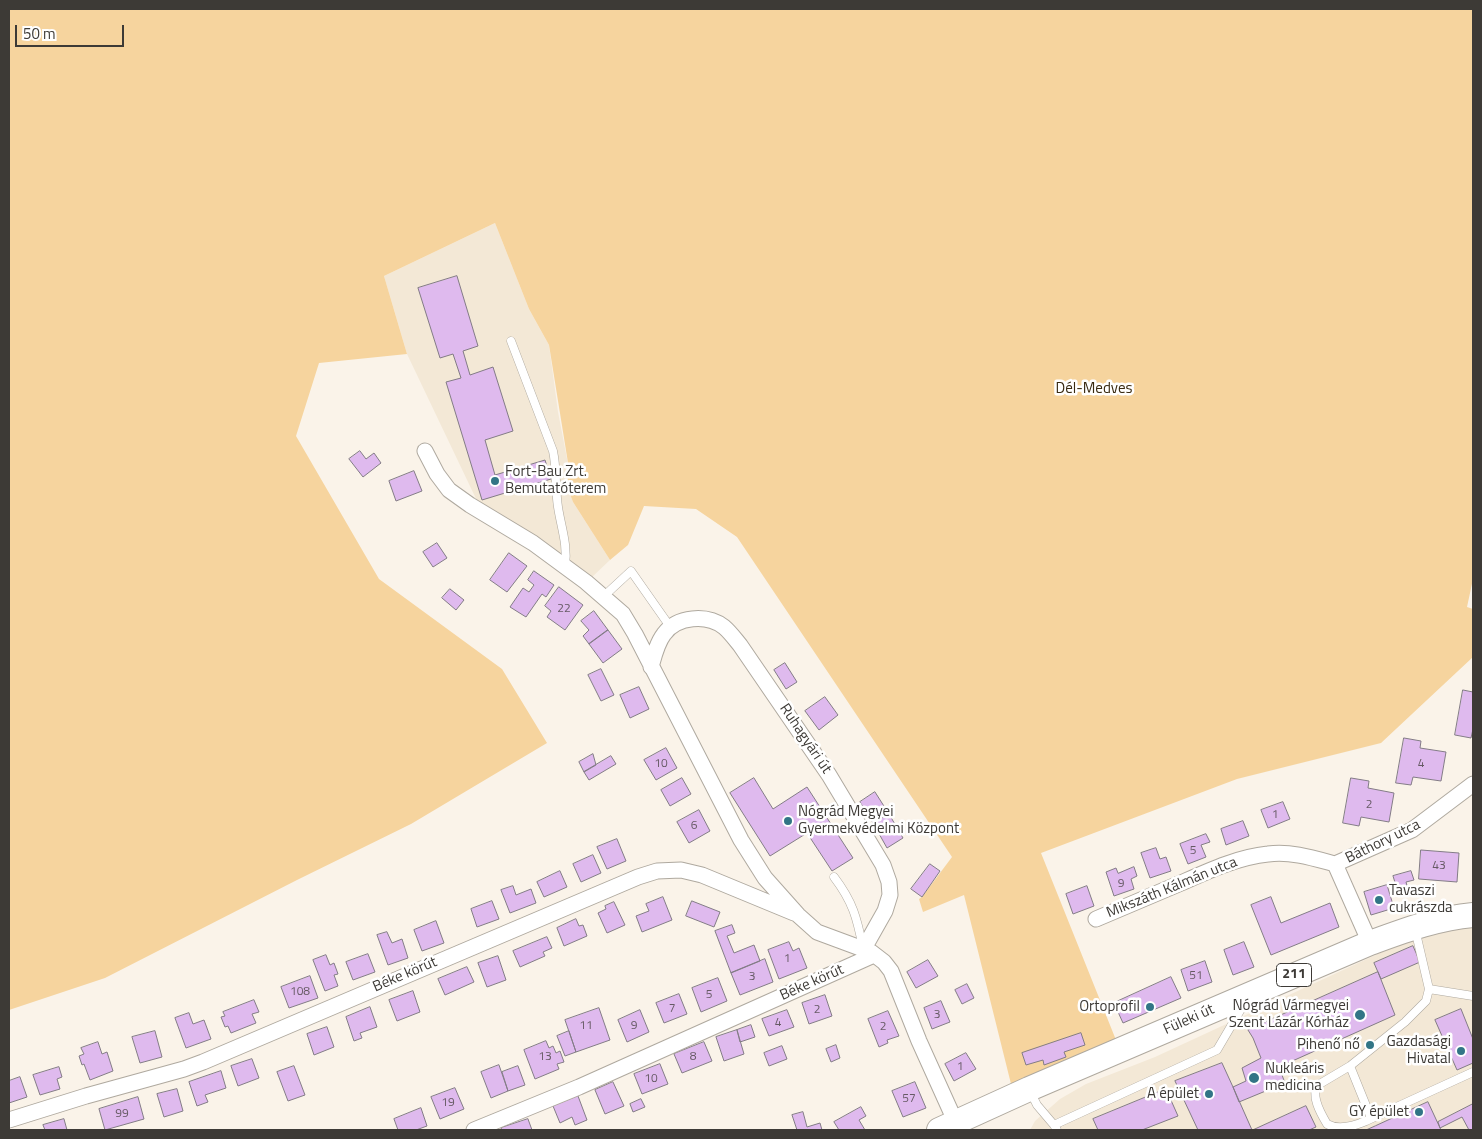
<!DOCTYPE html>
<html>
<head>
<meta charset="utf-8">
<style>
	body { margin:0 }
	#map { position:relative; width:1482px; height:1139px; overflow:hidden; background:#faf3e9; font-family:"Titillium Web",sans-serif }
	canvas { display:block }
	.frame { position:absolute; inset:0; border:10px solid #3d3a36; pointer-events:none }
	.scale { position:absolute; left:15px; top:25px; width:109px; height:22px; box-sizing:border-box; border:2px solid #3d3a36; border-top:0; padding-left:6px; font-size:15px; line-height:18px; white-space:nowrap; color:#3d3a36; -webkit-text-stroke:4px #fff; paint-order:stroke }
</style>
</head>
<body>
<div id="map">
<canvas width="1482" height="1139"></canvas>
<div class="frame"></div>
<div class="scale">50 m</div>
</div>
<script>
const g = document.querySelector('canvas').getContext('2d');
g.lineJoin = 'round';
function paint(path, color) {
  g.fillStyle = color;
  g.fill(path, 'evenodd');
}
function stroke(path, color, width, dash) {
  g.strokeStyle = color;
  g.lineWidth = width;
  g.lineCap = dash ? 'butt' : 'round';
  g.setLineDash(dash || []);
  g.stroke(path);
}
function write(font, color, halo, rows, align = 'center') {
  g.font = font + ' "Titillium Web",sans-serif';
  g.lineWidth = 5;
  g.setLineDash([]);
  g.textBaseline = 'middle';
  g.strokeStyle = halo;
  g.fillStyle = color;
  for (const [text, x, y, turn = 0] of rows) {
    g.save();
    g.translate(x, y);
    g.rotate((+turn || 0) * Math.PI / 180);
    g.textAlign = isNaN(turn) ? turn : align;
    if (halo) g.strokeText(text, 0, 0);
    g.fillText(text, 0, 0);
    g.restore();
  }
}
paint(new Path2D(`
	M495 223 529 309 549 345 558 412 569 469 567 486 573 502 610 560 591 578 479 505 407 354 384 276Z
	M1473 923V1130H1030L1035 1121 1060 1099 1086 1084 1155 1057 1382 952 1416 939Z`), '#f3e8d6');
paint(new Path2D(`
	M9 9H1473V579L1467 607 1473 609V657L1381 743 1237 779 1041 853 1120 1050 1014 1096 964 895 923 912 919 899 922 897 952 857 737 537 696 509 644 506 628 545 610 560 573 502 567 486 569 469 549 345 529 309 495 223 384 276 407 354 319 363 296 436 379 579 502 669 547 743 411 824 297 880 105 978 9 1010Z`), '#f6d49e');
const building = new Path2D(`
	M457 276 478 346 463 351 470 375 493 367 513 431 485 440 495 475 545 460 551 479 482 500 446 382 461 378 453 354 440 358 418 288Z
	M360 451 366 459 374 453 381 463 363 477 349 459Z
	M414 471 422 491 396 501 389 481Z
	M437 543 447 558 433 567 423 552Z
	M509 553 527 566 507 592 490 580Z
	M534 571 554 585 546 597 542 594 526 617 510 607 523 588 529 592 534 585 528 580Z
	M559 587 583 605 565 630 547 617 551 611 545 606Z
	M450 589 464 600 456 610 442 598Z
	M594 611 608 630 589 644 583 636 589 630 581 621Z
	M608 630 622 649 603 663 589 644Z
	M785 663 797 682 786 689 774 670Z
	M601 669 614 695 601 701 588 675Z
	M639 687 649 709 630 718 620 695Z
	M1463 690 1473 692V729L1471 738 1455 735Z
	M825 697 838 715 819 730 805 711Z
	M1404 738 1421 741 1420 748 1446 752 1441 781 1413 777 1411 785 1396 783Z
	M666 748 677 768 656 780 644 760Z
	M593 754 596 765 584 772 579 762Z
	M611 756 616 764 589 780 584 772Z
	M682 778 691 794 670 806 661 790Z
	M754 778 773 809 807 787 853 858 832 871 807 833 770 856 730 793Z
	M1351 778 1369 781 1368 788 1394 793 1389 822 1361 817 1359 826 1343 823Z
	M875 792 889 814 873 823 860 802Z
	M1283 802 1290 819 1268 828 1261 810Z
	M699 810 710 831 689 843 677 822Z
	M889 814 903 838 887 848 873 823Z
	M1243 821 1249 836 1226 845 1221 829Z
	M1206 834 1210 842 1201 845 1206 857 1188 864 1180 844Z
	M617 839 626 861 607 869 597 847Z
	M1156 848 1160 859 1166 857 1171 871 1150 878 1141 853Z
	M1421 850 1459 853 1457 882 1419 879Z
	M593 855 601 873 581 882 573 864Z
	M930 864 940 871 922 897 911 889Z
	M1134 867 1137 876 1131 879 1134 889 1114 896 1106 872 1116 868 1118 873Z
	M560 871 567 887 544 897 537 882Z
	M1411 871 1414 880 1406 882 1408 889 1398 892 1393 876Z
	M1387 885 1394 908 1371 915 1364 892Z
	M513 886 516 895 531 889 536 903 510 913 501 890Z
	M1087 886 1094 906 1073 914 1066 894Z
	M663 897 672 920 642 932 636 916 649 911 646 904Z
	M1271 897 1281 923 1330 903 1339 927 1271 955 1251 905Z
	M492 901 499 919 477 927 471 909Z
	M692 901 720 912 714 927 686 916Z
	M614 902 625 925 607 933 598 913 606 909 605 906Z
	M576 919 579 926 583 925 587 936 564 946 557 928Z
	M436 921 444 943 422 951 414 930Z
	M732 925 735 933 727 936 734 953 754 945 760 961 731 973 715 931Z
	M387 932 392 943 402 939 408 958 388 965 377 935Z
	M547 937 552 948 543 952 545 956 520 967 513 951Z
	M789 942 793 951 799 948 807 968 779 979 768 950Z
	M1244 942 1254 967 1233 975 1224 950Z
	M1413 946 1420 962 1381 979 1374 963Z
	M368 954 375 972 353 980 346 962Z
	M326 955 330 965 334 963 338 974 334 975 338 986 325 991 313 960Z
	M498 956 506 980 487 987 478 963Z
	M765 959 773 982 740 995 731 973Z
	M928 960 938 976 916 988 907 972Z
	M1205 961 1212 982 1188 991 1181 970Z
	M467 967 474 982 445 995 438 979Z
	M1378 972 1395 1015 1279 1067 1285 1083 1239 1102 1233 1087 1246 1081 1242 1068 1261 1058 1253 1038 1248 1030Z
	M310 976 318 998 289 1008 281 987Z
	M1171 977 1181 998 1123 1023 1114 1003Z
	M718 978 727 1001 701 1012 692 988Z
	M967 984 974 998 962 1004 955 990Z
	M413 991 420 1012 397 1021 389 1000Z
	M679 994 687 1014 664 1023 656 1003Z
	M825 995 832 1016 809 1024 802 1003Z
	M254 1000 259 1012 252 1014 256 1023 231 1033 228 1026 225 1027 221 1017 225 1016 223 1012Z
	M941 1001 950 1022 932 1029 924 1008Z
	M370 1007 377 1027 360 1033 362 1038 354 1041 346 1017Z
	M599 1008 610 1040 576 1052 565 1020Z
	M1461 1009 1473 1039V1063L1457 1070 1435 1020Z
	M640 1010 649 1032 627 1042 618 1020Z
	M787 1010 794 1027 769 1036 762 1019Z
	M888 1011 899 1036 887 1040 888 1043 879 1047 868 1019Z
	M189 1013 193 1024 204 1020 211 1039 186 1048 175 1018Z
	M751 1025 755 1037 740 1042 737 1030Z
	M327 1027 334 1047 314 1055 307 1034Z
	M737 1030 744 1054 724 1061 716 1037Z
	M155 1031 162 1057 140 1063 132 1037Z
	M569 1031 576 1052 565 1056 557 1036Z
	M1081 1033 1085 1045 1064 1052 1066 1057 1044 1065 1043 1060 1026 1065 1022 1053Z
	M546 1041 549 1048 553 1046 556 1053 560 1051 564 1062 557 1064 559 1069 535 1079 524 1050Z
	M98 1042 102 1054 107 1052 113 1071 90 1080 84 1064 82 1065 79 1056 84 1054 81 1048Z
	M704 1042 712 1061 682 1073 674 1054Z
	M836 1045 840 1058 831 1062 826 1049Z
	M782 1046 787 1059 769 1066 764 1053Z
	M966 1053 976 1069 954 1081 945 1064Z
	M252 1059 259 1078 238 1086 231 1066Z
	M1222 1063 1233 1087 1252 1130H1198L1175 1081Z
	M660 1064 668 1084 642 1094 634 1074Z
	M499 1065 508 1091 491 1098 481 1072Z
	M294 1066 305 1095 288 1101 277 1072Z
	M518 1066 525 1085 508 1091 502 1072Z
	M59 1067 62 1077 57 1079 60 1089 40 1095 33 1075Z
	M221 1071 226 1088 205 1095 208 1102 197 1106 189 1082Z
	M20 1077 27 1097 9 1103V1081Z
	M613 1082 624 1106 605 1114 595 1090Z
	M915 1082 926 1108 903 1117 892 1091Z
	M455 1088 464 1109 440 1119 431 1097Z
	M177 1089 183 1111 164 1117 157 1094Z
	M1166 1089 1178 1116 1142 1130H1098L1093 1119Z
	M578 1096 587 1120 575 1125 572 1117 560 1123 553 1106Z
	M138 1097 144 1119 105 1130 99 1109Z
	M641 1099 645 1107 633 1112 630 1104Z
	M1428 1102 1441 1130H1366L1375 1126Z
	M1473 1104V1130H1469L1462 1117 1440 1128 1438 1122Z
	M1306 1106 1316 1127 1309 1130H1253Z
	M861 1107 866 1116 859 1120 865 1130H839L834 1122Z
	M421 1108 427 1126 416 1130H398L394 1119Z
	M803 1112 807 1127 820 1123 822 1130H797L792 1115Z
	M64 1119 67 1130H45L43 1125Z
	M528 1119 532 1130H502L501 1128Z`);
paint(building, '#dfbaee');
stroke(building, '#837c86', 1);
const service = new Path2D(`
	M511 341 553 451C557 469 555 488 558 507 561 527 568 545 565 566
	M604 596 631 571 671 628
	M834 877C853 902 857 918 863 948
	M1415 929 1429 989 1426 1001 1405 1022 1350 1066 1318 1085C1310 1095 1321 1114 1327 1124 1339 1131 1354 1126 1366 1121L1473 1072
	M1429 989 1473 996
	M1350 1066 1371 1118
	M1030 1091 1037 1105 1054 1125 1057 1130
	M1054 1125 1217 1050 1244 1004`);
const minor = new Path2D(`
	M425 451 437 474 449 490 470 505 533 543 586 582 623 614 635 634 741 840 765 878 798 915 817 932 871 952 884 962 891 971 919 1041 956 1123
	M651 667C654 656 657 643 664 634 677 616 707 614 724 627 730 632 735 639 740 645L829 775 883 865 889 882 890 895 885 911 863 950
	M1096 919C1124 907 1153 895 1181 883 1208 871 1238 857 1268 854 1291 851 1313 858 1335 864
	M1370 943 1335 864 1412 830 1473 784
	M9 1120 86 1096 184 1069 203 1062 638 877 657 871 681 870 702 875 794 913
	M474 1130 579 1087 874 955`);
const primary = new Path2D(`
	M939 1130 1029 1089 1370 943C1403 931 1437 918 1473 915`);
stroke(service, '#afa99f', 9);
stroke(minor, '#afa99f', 17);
stroke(primary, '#afa99f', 26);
stroke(service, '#fff', 8);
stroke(minor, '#fff', 15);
stroke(primary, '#fff', 24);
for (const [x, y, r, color] of [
	[495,481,5,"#327586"],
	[788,821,5,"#327586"],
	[1379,900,5,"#327586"],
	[1150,1007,5,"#327586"],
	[1360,1015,6,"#327586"],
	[1370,1045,5,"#327586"],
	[1461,1051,5,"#327586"],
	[1254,1078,6,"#327586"],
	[1209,1094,5,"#327586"],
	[1419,1112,5,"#327586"]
]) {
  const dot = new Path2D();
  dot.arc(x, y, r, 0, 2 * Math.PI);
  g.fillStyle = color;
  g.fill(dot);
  stroke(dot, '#fff', 2);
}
write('12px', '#665a64', null, [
	["22",564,609],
	["10",661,764],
	["4",1421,764],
	["2",1369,805],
	["1",1275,815],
	["6",694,826],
	["5",1193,851],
	["43",1439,866],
	["9",1121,884],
	["1",787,959],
	["51",1196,976],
	["3",752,977],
	["108",300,992],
	["5",709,995],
	["7",672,1009],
	["2",817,1010],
	["3",937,1015],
	["4",778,1023],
	["11",586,1026],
	["9",634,1026],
	["2",883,1027],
	["13",545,1057],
	["8",693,1057],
	["1",960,1067],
	["10",651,1079],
	["57",909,1099],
	["19",448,1103],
	["99",122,1114]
]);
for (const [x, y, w] of [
	[1294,975,35]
]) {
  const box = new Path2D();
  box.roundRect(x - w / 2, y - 11.5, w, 23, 4);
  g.fillStyle = '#fff';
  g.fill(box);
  stroke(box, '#3d3a36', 1);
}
write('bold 14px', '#3d3a36', null, [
	["211",1294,975]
]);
write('15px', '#392a11', '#fff', [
	["Dél-Medves",1094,389]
]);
write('15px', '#3d3a36', '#fff', [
	["Fort-Bau Zrt.",505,472,"left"],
	["Bemutatóterem",505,489,"left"],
	["Nógrád Megyei",798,812,"left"],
	["Gyermekvédelmi Központ",798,829,"left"],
	["Tavaszi",1389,891,"left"],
	["cukrászda",1389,908,"left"],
	["Nógrád Vármegyei",1349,1006],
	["Szent Lázár Kórház",1349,1023],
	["Ortoprofil",1140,1007],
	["Gazdasági",1451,1042],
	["Hivatal",1451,1059],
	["Pihenő nő",1360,1045],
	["Nukleáris",1265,1069,"left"],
	["medicina",1265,1086,"left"],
	["A épület",1199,1094],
	["GY épület",1409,1112]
], 'right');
write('15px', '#3d3a36', '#fff', [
	["Ruhagyári út",805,739,56],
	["Báthory utca",1383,842,-26],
	["Mikszáth Kálmán utca",1172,888,-22],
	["Béke körút",405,975,-23],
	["Béke körút",812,983,-24],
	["Füleki út",1189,1020,-24]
]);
</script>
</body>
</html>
